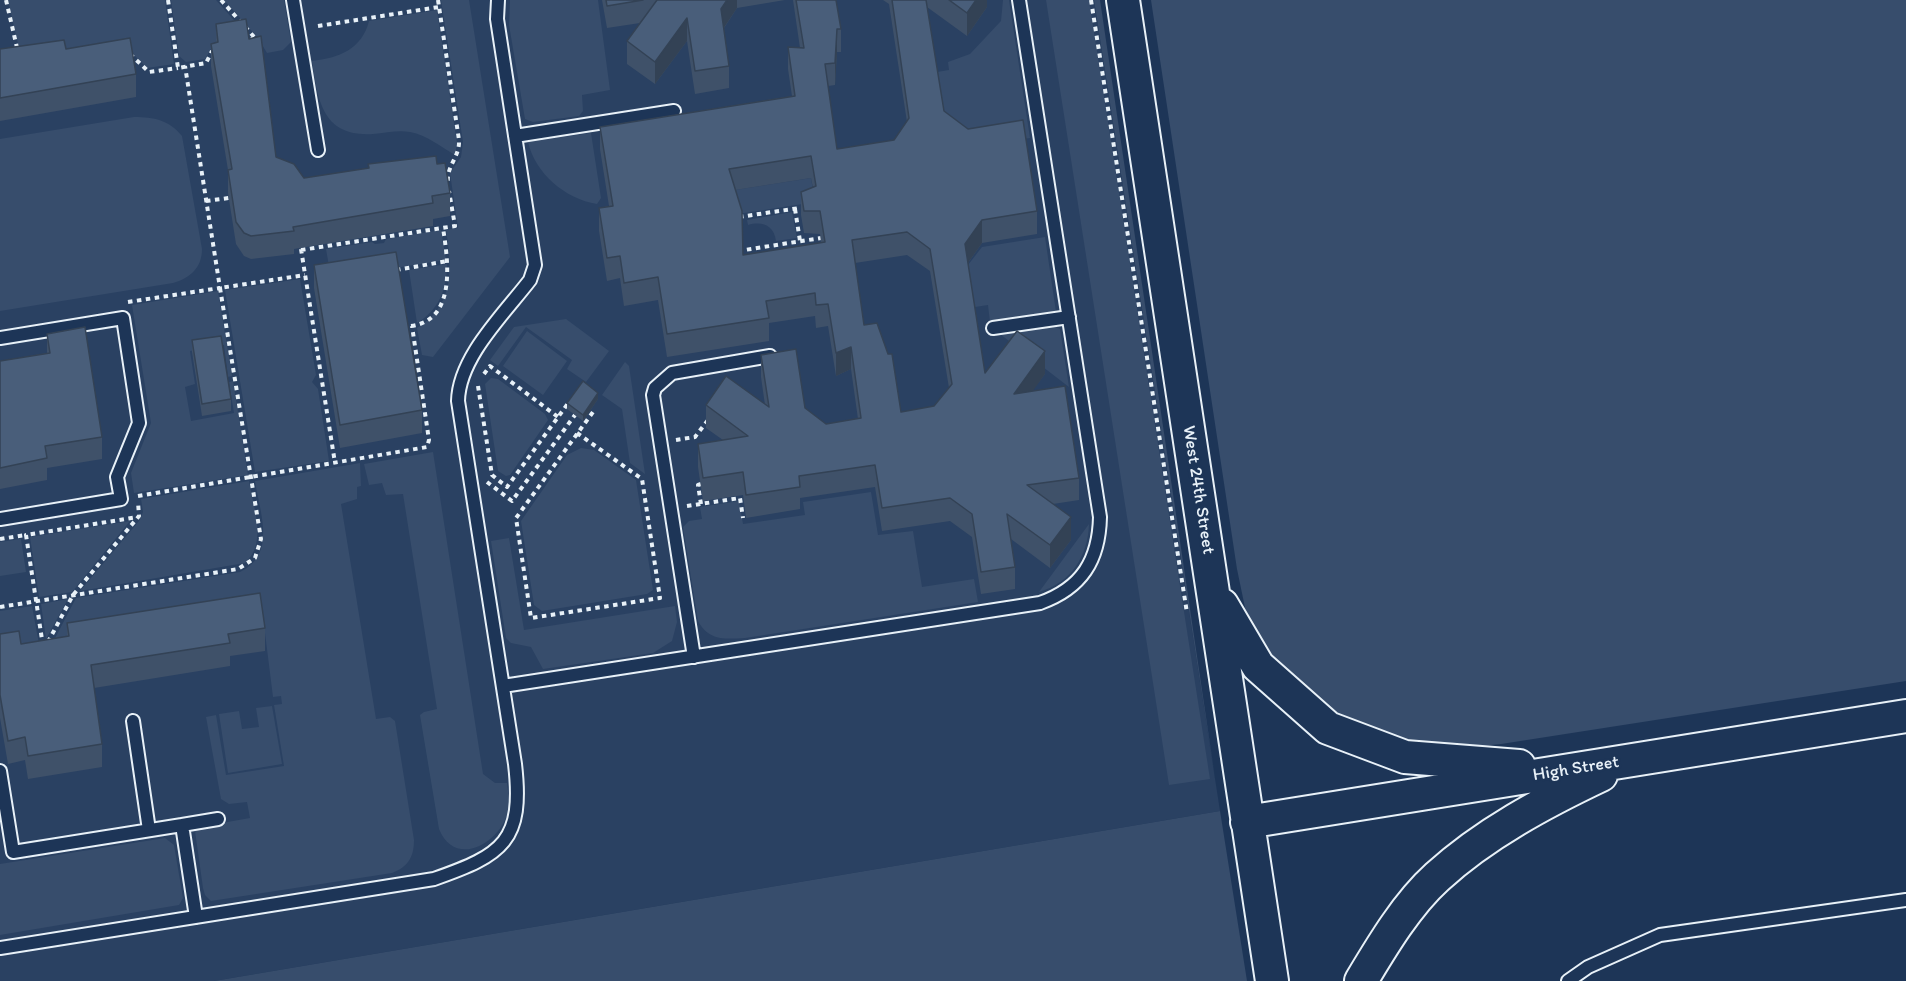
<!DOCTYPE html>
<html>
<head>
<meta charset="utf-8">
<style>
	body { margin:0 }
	canvas { display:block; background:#1d3557 }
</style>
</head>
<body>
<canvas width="1906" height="981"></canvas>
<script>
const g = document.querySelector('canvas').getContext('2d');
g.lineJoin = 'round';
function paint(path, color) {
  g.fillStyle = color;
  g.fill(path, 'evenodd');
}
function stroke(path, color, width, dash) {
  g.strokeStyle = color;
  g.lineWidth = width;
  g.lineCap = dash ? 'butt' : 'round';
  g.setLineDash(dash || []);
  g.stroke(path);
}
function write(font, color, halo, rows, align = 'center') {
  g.font = font + ' Itim,sans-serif';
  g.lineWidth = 5;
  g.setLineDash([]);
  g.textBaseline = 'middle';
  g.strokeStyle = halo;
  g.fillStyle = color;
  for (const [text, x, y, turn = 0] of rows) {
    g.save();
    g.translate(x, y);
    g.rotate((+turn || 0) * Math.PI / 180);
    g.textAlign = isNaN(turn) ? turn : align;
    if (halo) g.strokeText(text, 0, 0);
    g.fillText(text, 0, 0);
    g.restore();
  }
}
paint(new Path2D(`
	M0 0H1094L1220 811 214 981H0Z`), '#2a4162');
paint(new Path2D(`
	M8 0H165L174 64 147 68 120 41 21 57Z
	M171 0H216L248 36 215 42 205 59 186 62 179 56Z
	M224 0H284L291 42 283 50 267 53 258 38Z
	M441 0H469L510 257 433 357 422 355 417 328C455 305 452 268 446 230L458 228 450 173 461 157 463 142Z
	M510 0H598L610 90 582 95 583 111 579 116 533 122 525 119 509 25Z
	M1003 0H1009L1030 138 965 147 948 135 937 72 949 70 948 62 970 54 1001 21Z
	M1046 0H1089L1210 779 1169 785Z
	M1094 0H1100L1215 778Z
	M1151 0H1906V681L1501 744 1448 749 1412 745 1340 721 1272 662 1248 622 1237 569Z
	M437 10 457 143 455 155C441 147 427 135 410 132 398 130 386 133 373 134 323 137 318 102 312 61 339 58 362 49 369 21Z
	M134 117C154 117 169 120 182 136L202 249C202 268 190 278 173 283L0 311V139Z
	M591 133 601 198 597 204C565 199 535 173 528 142Z
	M811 178 815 202 732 215 728 191Z
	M792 212 797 238 776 241C774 225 762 221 748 225L747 220Z
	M441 230 446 260 331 278 326 249 372 242 375 244 384 243 386 239Z
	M1045 237 1056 312 990 322 988 305 975 307 968 265 982 247Z
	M447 264C447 289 439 310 417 323L409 270Z
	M300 279 316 375 312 382 318 389 329 461 255 472 225 290Z
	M218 291 232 376 228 377 224 345 190 351 195 384 185 387 191 421 234 413 229 382 233 381 248 475 134 493 131 473 151 423 132 305Z
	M566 319 609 351 586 382 567 369 572 360 526 327 498 366 490 360 514 327Z
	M1053 326 1060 329 1069 387 1000 334Z
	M527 331 567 361 543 395 503 366Z
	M625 362 629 366 645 474 630 463 622 409 602 395Z
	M491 378 498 379 545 414 548 420 510 475 506 476 498 471 485 384Z
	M581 448 594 450 636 480 653 590 647 594 542 611 534 605 521 521 567 455Z
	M433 452 483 774 495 783H507C508 792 510 801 508 811 501 843 455 869 439 829L420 715 424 712 437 709 403 494 386 495 382 483 369 485 364 464Z
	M360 463 361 486 357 487V499L341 504 376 719 390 717 395 721 414 840C414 857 408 867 392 873L211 901 205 895 203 888 195 831 205 826 250 818 247 802 229 804 221 799 206 717 216 715 226 775 284 766 274 705 282 704 281 696 273 697 262 609 52 644 76 598 240 572C277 555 260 513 255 481Z
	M249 481C253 507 268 543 245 563L80 591 139 521 143 512 141 499Z
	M871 492 878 535 913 531 922 587 974 579 978 602 745 638C724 639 709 641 698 621L683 527 689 521 702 519 700 507 739 501 743 524 805 515 803 502Z
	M130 521 72 592 39 597 30 537Z
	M1089 524C1088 556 1071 583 1039 592Z
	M509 538 524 630 675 606 677 622 672 641 653 653 543 669 531 647 511 643 506 638 491 541Z
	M21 539 26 572 0 576V542Z
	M68 599 46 639 41 604Z
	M32 606 39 644 0 650V611Z
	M272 706 282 764 228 773 219 714 239 711 242 729 259 727 256 708Z
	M1220 811 1247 981H214Z
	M165 838 174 845 183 898 179 905 0 935V864Z`), '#374d6c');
const service = new Path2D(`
	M293 0 318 150
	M515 136 674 111
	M993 328 1069 317
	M0 338 123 318 139 423 117 477 121 499 0 519
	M694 657 653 395 655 388 672 373 770 356
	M503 686 1040 603C1082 588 1099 560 1100 517L1019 0
	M133 721 149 830
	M0 771 13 852 182 825 196 917
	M182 825 218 819
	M0 948 434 879C503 855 524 841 515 764L458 401C459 357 504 314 530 280L535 265 497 19 498 0
	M1568 981 1588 967 1660 935 1906 900`);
const tertiary = new Path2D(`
	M1123 0 1272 981
	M1222 605 1258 666 1328 728 1405 757 1519 766
	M1247 822 1906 716
	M1361 981C1382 946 1407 904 1437 877 1484 834 1544 802 1601 775`);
stroke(service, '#e8f1f8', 16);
stroke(tertiary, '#e8f1f8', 36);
stroke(new Path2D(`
	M6 0 18 52
	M168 0 178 68 206 63 212 51
	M221 0 255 38 251 39
	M438 0 459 140C460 157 446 166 448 183
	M1091 0 1187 613
	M318 26 439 7
	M130 54 149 72 178 68
	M206 201 229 198
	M795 209 800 241
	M739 217 806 207
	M301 249 335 463
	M301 250 455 226 449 191
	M738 251 821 238
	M396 270 448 261
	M128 302 220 288 185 66
	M411 326C457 320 448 260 443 228
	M484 374 490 366 558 417
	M478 386 492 475 507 487 569 402
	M577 433 642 479 660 598 531 618 516 518 593 412 590 411
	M676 440 695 437 708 420
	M487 482 512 501 575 415
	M701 484 698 485 701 504
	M138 496 427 447 429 440 412 326
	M687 506 740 498 743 518
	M0 539 26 535
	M0 607 238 569 255 558 261 539 220 288 305 275
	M48 642 73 595 139 516 138 502
	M43 646 26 535 138 517`), '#e8f1f8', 4, [4.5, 4.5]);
stroke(service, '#1d3557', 12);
stroke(tertiary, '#1d3557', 32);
paint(new Path2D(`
	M602 0H785L737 8 724 28 729 66V88L695 94 687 41 655 84 627 64V41L640 23 607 28Z
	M793 0H836L841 29V52H837L835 85 828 86 837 149 894 140 907 122 889 4 883 0H987V7L967 36 927 7 944 111 1037 211V234L982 243 968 263 985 373 1045 374 1032 391 1079 478V500L1053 504 1071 540 1050 568 1011 539 1015 567V589L981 594 972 537 950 521 882 531 875 487 800 498V509L746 518 743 495 703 501 698 467V444L723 440 706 428V405H765L761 377V355L805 408 826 424 858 419 851 369 836 376 828 326 816 328 815 316 769 323V341L667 357 658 300 624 306 620 278 607 281 599 231V208L609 206 600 149V127L792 96 788 69V47L800 48ZM811 178 813 188 801 192V215L804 233 820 234 821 243 743 255 735 190ZM907 255 930 271 949 388 934 406 901 412 864 325 855 263Z
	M216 24 249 39 276 157 304 178 368 168V164H437L450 193V216L433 219V226L294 249V254L251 259 244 256 236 244 228 193V170L211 66V44L216 43Z
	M0 49H66L136 74V97L0 121Z
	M314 265 422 410V433L340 448 314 288Z
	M47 334 102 437V459L47 468V480L0 489V361L47 353Z
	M192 340 231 399V411L202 416 192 352Z
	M598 399 583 421 567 409V403Z
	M67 623 265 628V651L230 656V666L94 688 102 744V767L28 779 25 760 8 764 0 718V634L21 644 67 636Z`), '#3f5169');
paint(new Path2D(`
	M727 0H737V8L721 32V9Z
	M976 0H987V7L967 36V13Z
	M687 18V41L655 84V62Z
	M837 29V52L835 85V63Z
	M982 220V243L965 267V244Z
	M851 347V369L836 376V353Z
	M1045 351V374L1014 417V394Z
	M598 393V399L583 421V415Z
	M1071 517V540L1050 568V545Z`), '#334255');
const building = new Path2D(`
	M606 0H643L607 6Z
	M657 0H727L721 9 729 66 695 71 687 18 655 62 627 41Z
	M796 0H836L841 29H837L835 63 825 64 837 149 894 140 909 118 892 0H926L944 111 968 129 1023 120 1037 211 982 220 965 244 985 373 1017 331 1045 351 1014 394 1065 386 1079 478 1027 485 1071 517 1050 545 1007 514 1015 567 981 572 972 514 950 498 882 508 875 465 799 476 800 487 746 495 743 472 703 478 698 444 748 436 706 405 726 376 769 407 761 355 796 349 805 408 826 424 861 418 851 347 836 353 828 304 816 305 815 293 766 301 769 318 667 334 658 277 624 283 620 256 607 258 599 208 613 206 600 127 795 96 788 47 804 48ZM811 156 816 186 801 192 804 211H820L825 242 743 255 742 211 729 169ZM907 232 930 249 952 384 934 406 901 412 892 354H888L877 323 864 325 852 240Z
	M949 0H976L967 13Z
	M246 19 249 39 261 36 276 157 294 164 304 178 369 168 368 164 436 156 437 164 445 163 450 193 432 196 433 203 293 227 294 231 251 236 244 233 236 222 228 170 232 169 211 44 218 42 216 24Z
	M130 38 136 74 0 98V49L64 40 66 49Z
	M396 252 422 410 340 425 314 265Z
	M85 327 102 437 45 446 47 458 0 468V361L50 353 47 334Z
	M221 336 231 399 202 404 192 340Z
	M583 381 598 393 583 415 567 403Z
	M260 593 265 628 228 634 230 643 91 665 102 744 28 756 25 737 8 741 0 695V634L19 631 21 644 69 636 67 623Z`);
paint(building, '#495e7a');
stroke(building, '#334255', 1.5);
write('18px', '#e8f1f8', '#1d3557', [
	["West 24th Street",1198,490,81],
	["High Street",1576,769,-9]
]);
</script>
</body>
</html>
